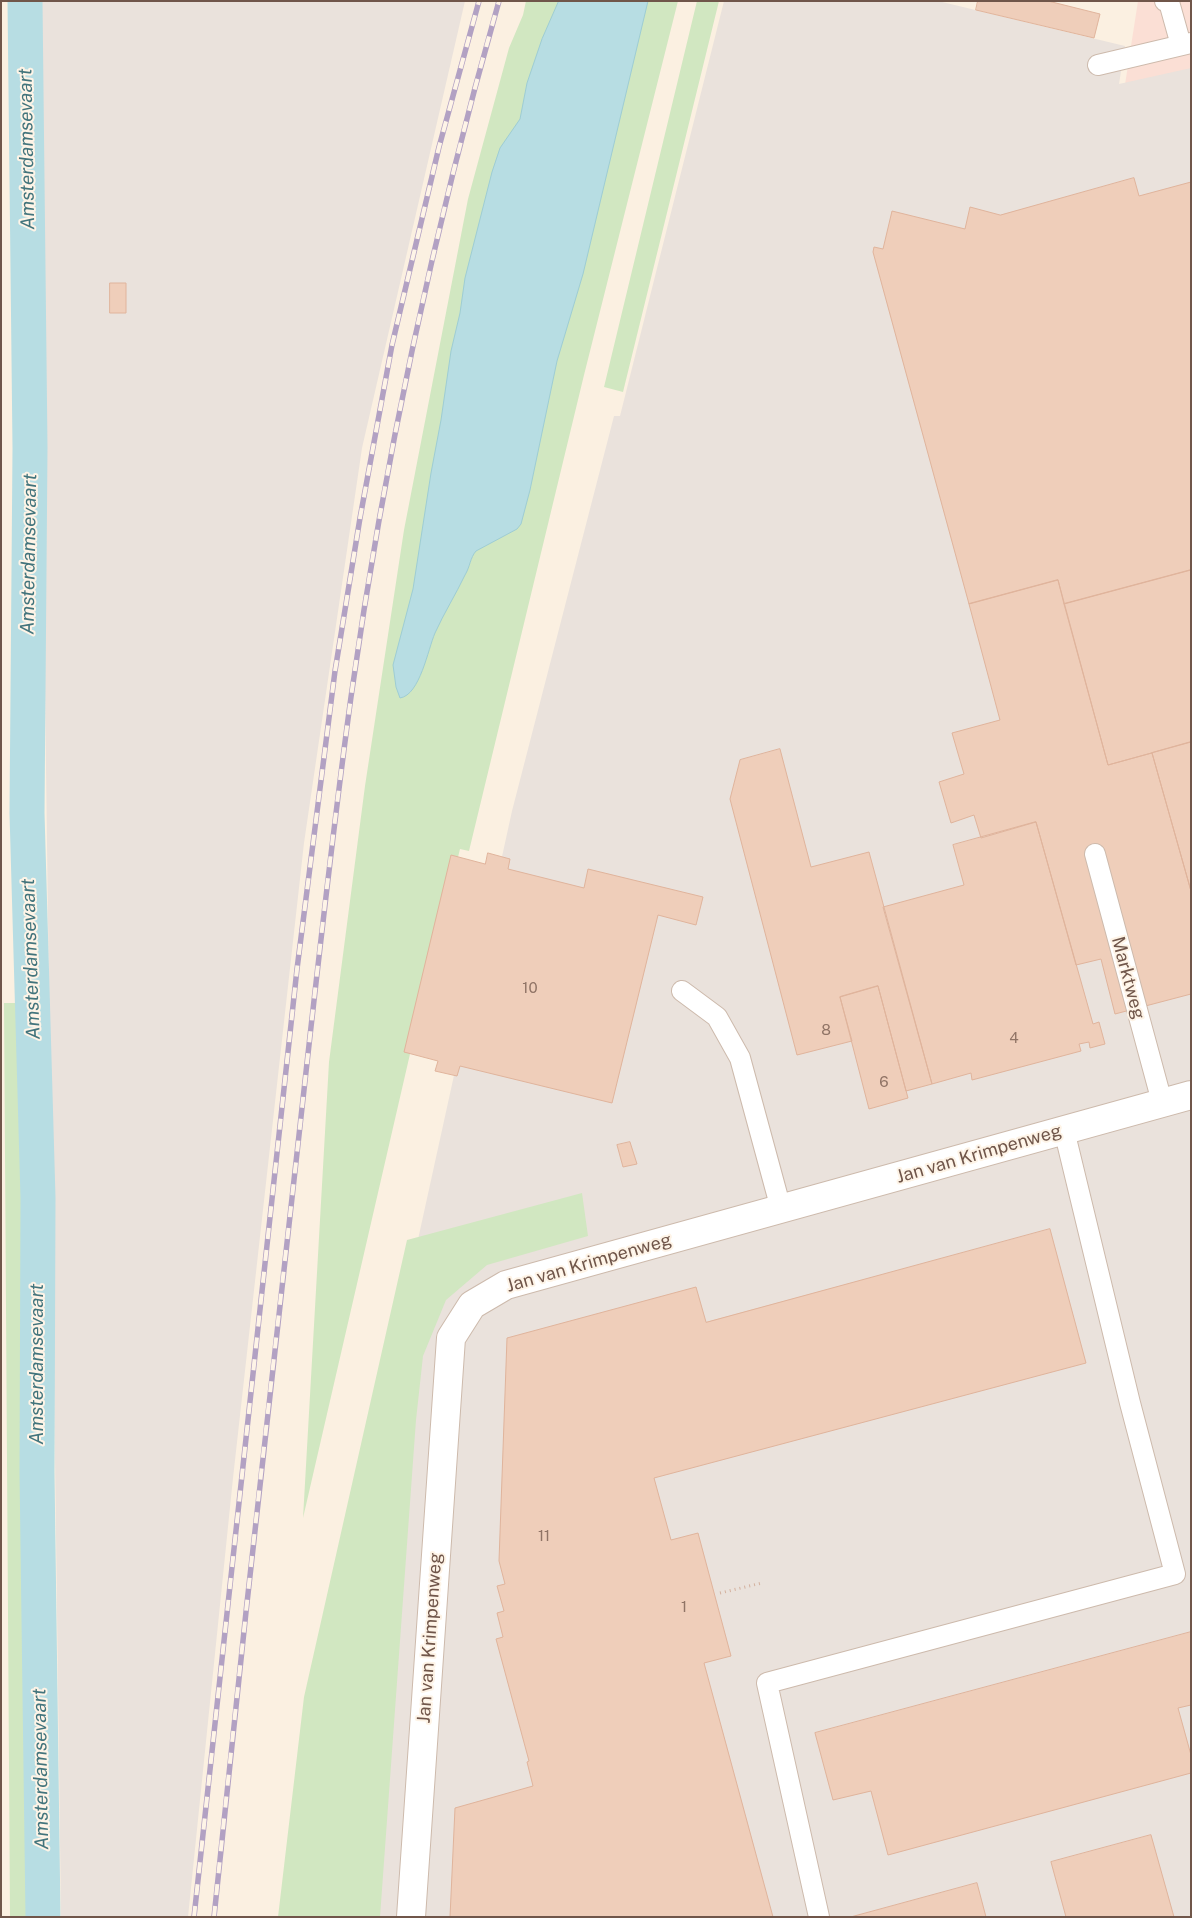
<!DOCTYPE html>
<html>
<head>
<meta charset="utf-8">
<style>
	body { margin:0 }
	#map { position:relative; width:1192px; height:1918px; overflow:hidden; background:#fbf0e1; font-family:"Public Sans",sans-serif }
	canvas { display:block }
	.frame { position:absolute; inset:0; border:2px solid #70564a; pointer-events:none }
</style>
</head>
<body>
<div id="map">
<canvas width="1192" height="1918"></canvas>
<div class="frame"></div>
</div>
<script>
const g = document.querySelector('canvas').getContext('2d');
g.lineJoin = 'round';
function paint(path, color) {
  g.fillStyle = color;
  g.fill(path, 'evenodd');
}
function stroke(path, color, width, dash) {
  g.strokeStyle = color;
  g.lineWidth = width;
  g.lineCap = dash ? 'butt' : 'round';
  g.setLineDash(dash || []);
  g.stroke(path);
}
function write(font, color, halo, rows, align = 'center') {
  g.font = font + ' "Public Sans",sans-serif';
  g.lineWidth = 4;
  g.setLineDash([]);
  g.textBaseline = 'middle';
  g.strokeStyle = halo;
  g.fillStyle = color;
  for (const [text, x, y, turn = 0] of rows) {
    g.save();
    g.translate(x, y);
    g.rotate((+turn || 0) * Math.PI / 180);
    g.textAlign = isNaN(turn) ? turn : align;
    if (halo) g.strokeText(text, 0, 0);
    g.fillText(text, 0, 0);
    g.restore();
  }
}
paint(new Path2D(`
	M1138 1H1191V79L1124 91Z`), '#fbdfd5');
paint(new Path2D(`
	M36 1H465L362 448 304 843 233 1478 188 1917H61Z
	M724 1H938L1125 46 1119 84 1191 68V1917H346L399 1326 512 811 614 416H620Z`), '#eae2dc');
paint(new Path2D(`
	M526 1H678L584 375 469 851 460 849 410 1054 303 1518 329 1062 365 786 404 530 468 199 509 48 523 15Z
	M697 1H719L623 392 604 387Z
	M4 1003H37L44 1917H10Z
	M582 1193 588 1236 487 1265 446 1300 423 1356 416 1420 380 1917H278L304 1697 407 1240Z`), '#d1e7c1');
const water = new Path2D(`
	M559 1H648L583 274 557 361 530 490 521 524 517 529 476 551C470 558 470 567 465 575 456 594 444 613 435 633 428 649 420 695 400 698L396 687 393 665 413 589 431 473 441 420 451 351 460 313 465 278 492 172 500 148 520 119 527 83 542 39Z`);
paint(water, '#b7dde3');
stroke(water, '#9ecdd4', 1);
stroke(new Path2D(`
	M25 1 30 448 27 813 38 1198 37 1472 43 1917`), '#b7dde3', 35);
const building = new Path2D(`
	M978 1H1048L1100 14 1094 38 976 10Z
	M1134 178 1139 196 1191 182V570L1064 604 1058 580 969 604 873 252 874 247 883 249 892 211 965 229 970 207 1000 215Z
	M110 283H126V313H110Z
	M1191 570V742L1108 765 1064 604Z
	M1058 580 1108 765 1152 753 1191 891V994L1115 1014 1101 959 1076 965 1036 822 981 838 974 815 951 823 939 782 964 774 952 733 1000 720 969 604Z
	M1191 742V891L1152 753Z
	M780 749 811 867 869 852 932 1084 906 1091 878 986 840 997 852 1041 797 1055 730 799 740 760Z
	M1036 822 1093 1024 1099 1022 1105 1044 1090 1048 1089 1042 1079 1044 1081 1051 972 1080 971 1073 932 1084 883 907 964 885 953 845Z
	M488 853 510 859 508 869 584 888 588 869 703 897 696 925 658 915 612 1103 460 1066 457 1076 435 1071 438 1061 404 1052 451 855 485 864Z
	M878 986 908 1098 869 1109 840 997Z
	M630 1142 637 1164 623 1167 617 1145Z
	M1050 1229 1086 1363 654 1478 671 1540 698 1533 731 1656 704 1663 773 1917H450L455 1808 533 1786 527 1762 529 1761 496 1639 503 1637 497 1613 504 1611 497 1586 505 1584 499 1561 507 1338 696 1287 706 1322Z
	M1191 1632V1705L1178 1708 1191 1755V1773L888 1855 871 1791 833 1800 815 1733Z
	M1151 1835 1174 1917H1066L1051 1862Z
	M977 1883 986 1917H851Z`);
paint(building, '#efceba');
stroke(building, '#e0b49c', 1);
const service = new Path2D(`
	M1165 1 1169 2 1181 45
	M1098 65 1191 43
	M1095 854 1162 1102
	M682 991 717 1017 740 1058 781 1209
	M819 1917 767 1683 1175 1574 1130 1403 1064 1130`);
const minor = new Path2D(`
	M411 1917 451 1338 472 1305 506 1285 1191 1095`);
stroke(service, '#cdbaac', 22);
stroke(minor, '#cdbaac', 30);
stroke(new Path2D(`
	M720 1593 762 1583`), '#d3b19e', 3, [1, 4]);
stroke(service, '#fff', 20);
stroke(minor, '#fff', 28);
const rail = new Path2D(`
	M194 1917 297 969 335 671 360 518 392 345 439 147 479 1
	M214 1917C239 1671 266 1426 294 1180 312 1019 329 857 351 697 384 462 434 229 499 1`);
stroke(rail, '#b2a1c3', 5.5);
stroke(rail, '#fef4e7', 4, [11]);
write('15px', '#907466', null, [
	["10",530,988],
	["8",826,1030],
	["4",1014,1038],
	["6",884,1082],
	["11",544,1536],
	["1",684,1607]
]);
write('18px', '#70564a', '#fef4e7', [
	["Marktweg",1128,978,75],
	["Jan van Krimpenweg",979,1154,-16],
	["Jan van Krimpenweg",589,1263,-16],
	["Jan van Krimpenweg",430,1638,-86]
]);
write('italic 19px', '#42747c', '#fef4e7', [
	["Amsterdamsevaart",27,149,-91],
	["Amsterdamsevaart",29,554,-89],
	["Amsterdamsevaart",31,959,-92],
	["Amsterdamsevaart",37,1364,-90],
	["Amsterdamsevaart",41,1769,-91]
]);
</script>
</body>
</html>
